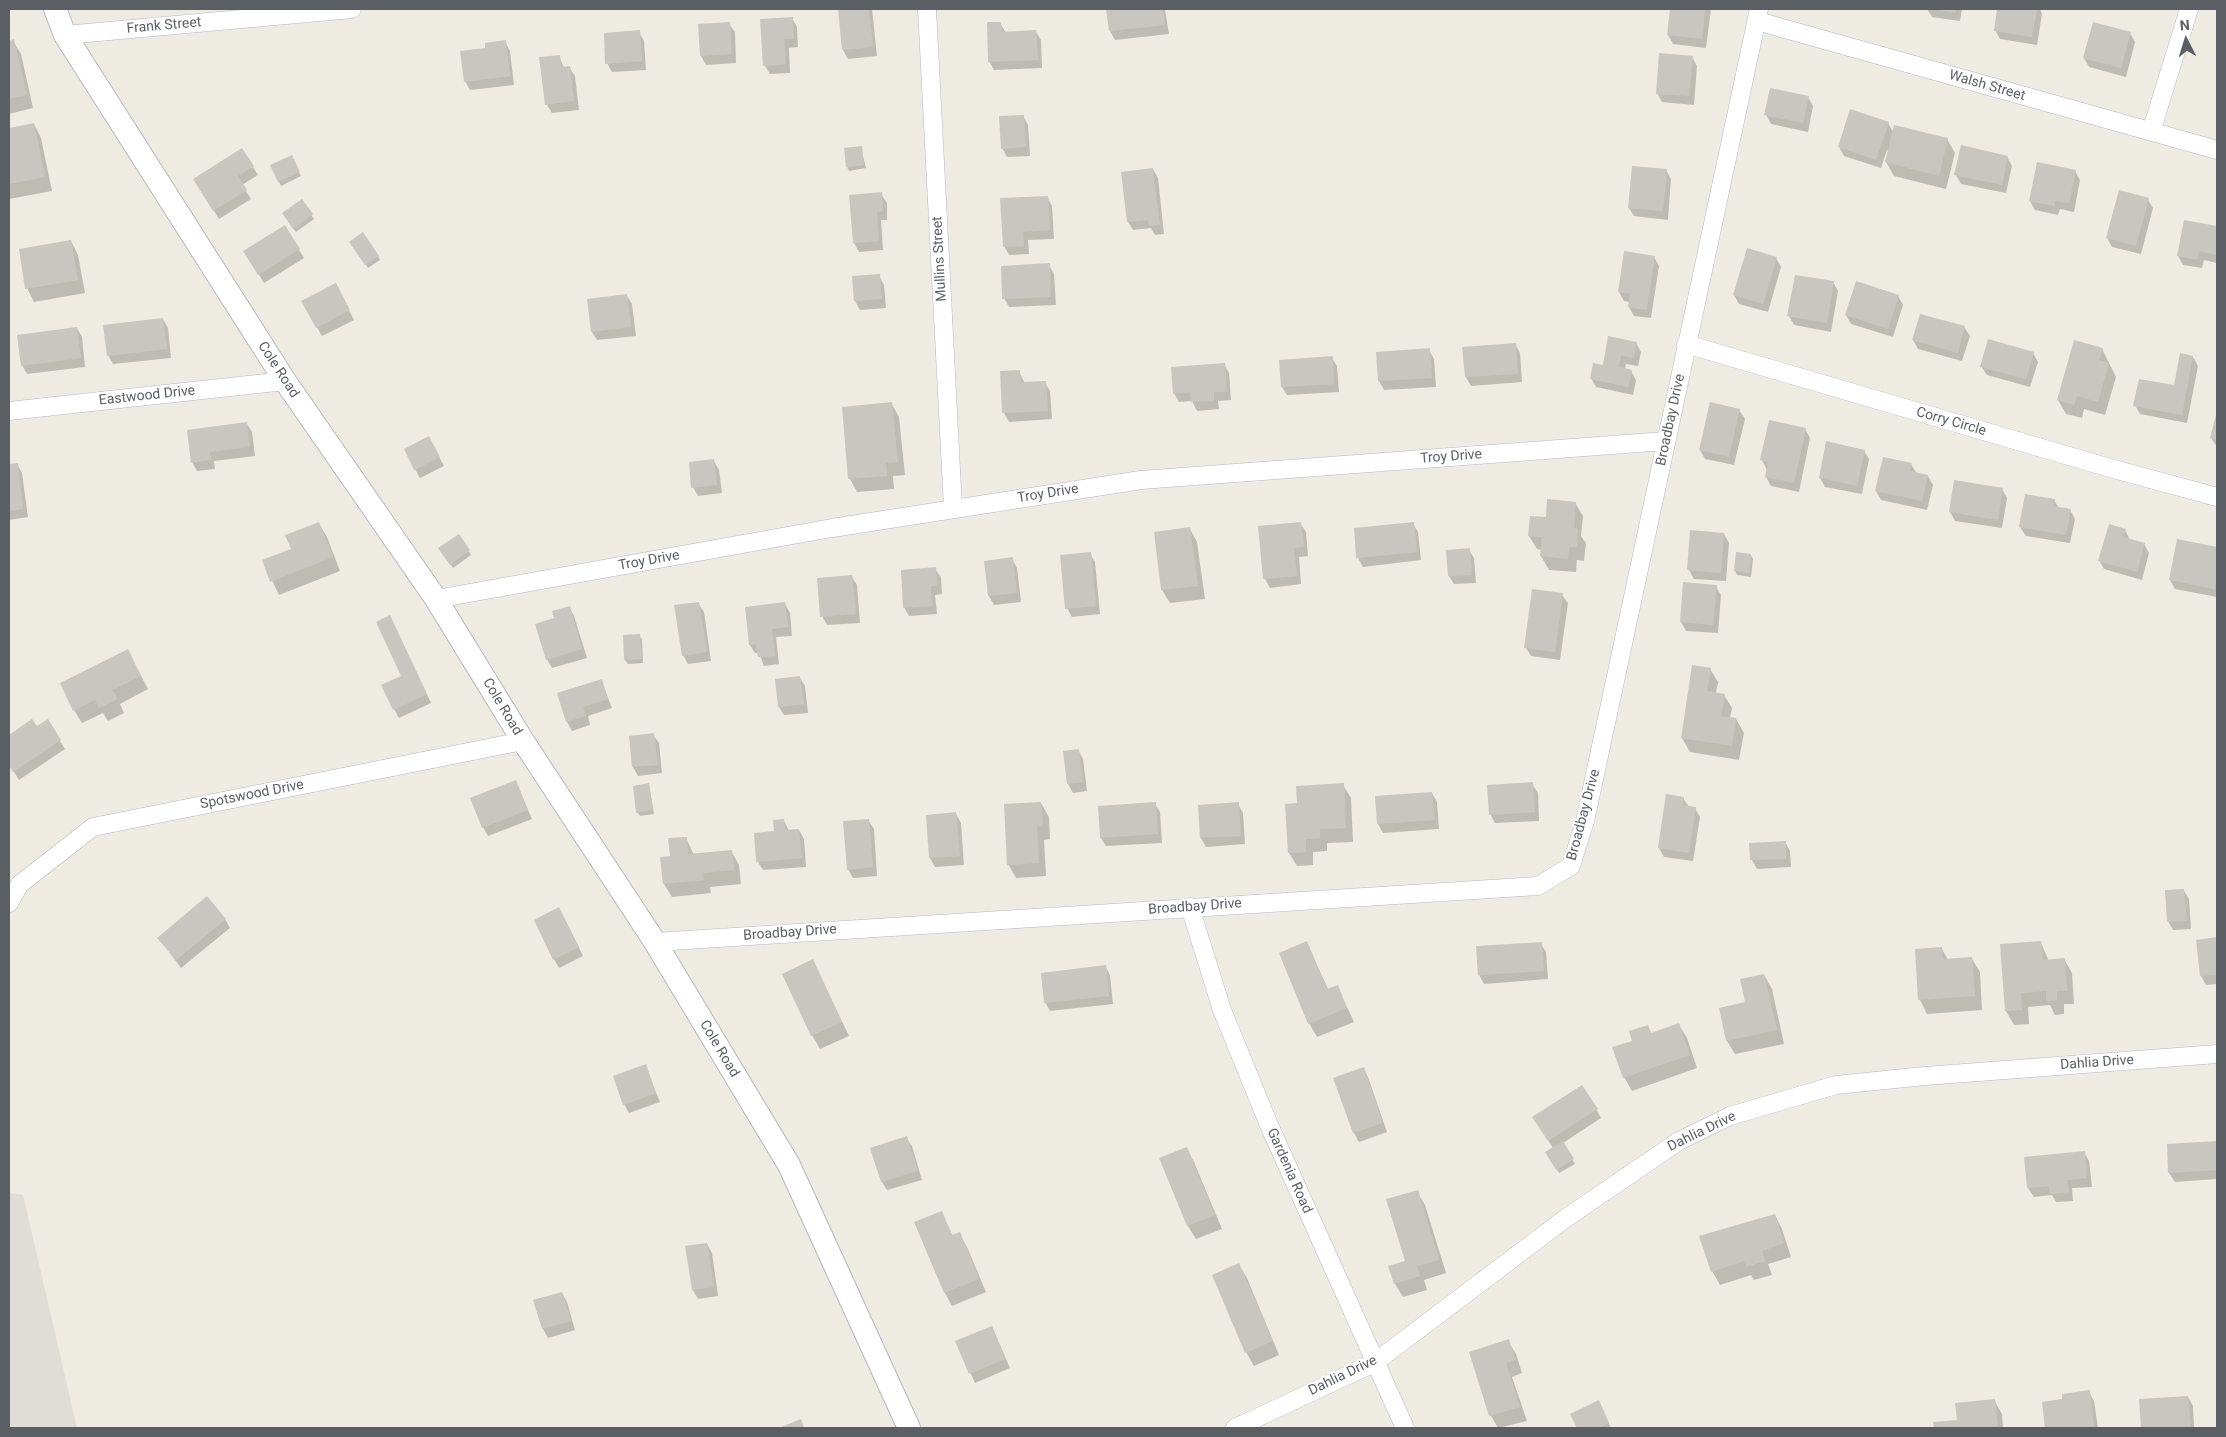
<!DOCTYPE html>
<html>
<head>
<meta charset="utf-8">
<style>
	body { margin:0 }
	#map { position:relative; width:2226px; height:1437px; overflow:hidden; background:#edebe2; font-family:Roboto,sans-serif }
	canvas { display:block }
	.frame { position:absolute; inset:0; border:10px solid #5b5e63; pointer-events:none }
	.north { position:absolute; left:2161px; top:15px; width:50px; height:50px; -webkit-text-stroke:4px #fff; paint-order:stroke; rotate:355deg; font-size:14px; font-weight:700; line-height:20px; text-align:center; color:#5b5e63 }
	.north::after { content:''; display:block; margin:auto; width:18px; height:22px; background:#5b5e63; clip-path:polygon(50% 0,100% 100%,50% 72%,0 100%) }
</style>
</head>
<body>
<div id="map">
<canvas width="2226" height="1437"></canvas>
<div class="frame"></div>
<div class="north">N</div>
</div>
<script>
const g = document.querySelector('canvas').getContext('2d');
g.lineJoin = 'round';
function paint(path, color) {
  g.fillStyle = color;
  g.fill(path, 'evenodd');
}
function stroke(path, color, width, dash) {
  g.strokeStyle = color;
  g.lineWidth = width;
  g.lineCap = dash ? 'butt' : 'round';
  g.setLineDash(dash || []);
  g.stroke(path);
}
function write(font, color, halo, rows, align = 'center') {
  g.font = font + ' Roboto,sans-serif';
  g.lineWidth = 4;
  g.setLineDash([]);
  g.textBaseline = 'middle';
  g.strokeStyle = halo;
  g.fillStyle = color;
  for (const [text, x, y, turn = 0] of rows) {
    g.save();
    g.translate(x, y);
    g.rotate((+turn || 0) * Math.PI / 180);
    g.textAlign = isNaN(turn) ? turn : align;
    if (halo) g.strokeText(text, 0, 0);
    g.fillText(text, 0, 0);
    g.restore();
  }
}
paint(new Path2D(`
	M9 1193 23 1195 77 1428H9Z`), '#deddd7');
paint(new Path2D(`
	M839 9H872L877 56 848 59 843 50Z
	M1107 9H1165L1169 34 1115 40 1110 31Z
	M1671 9H1711L1706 48 1673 44 1668 35Z
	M1927 9H1962L1960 21 1932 17Z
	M1999 9H2040L2042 14 2037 45 2000 39 1995 30Z
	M792 18 797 27 798 47 789 48 790 73 770 74 765 66Z
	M1000 23 1006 33 1036 32 1041 40 1042 68 994 70 989 61Z
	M729 24 735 32 736 63 706 65 701 56Z
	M639 32 644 41 646 70 612 72 607 63Z
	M2130 33 2135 42 2126 77 2089 67 2084 58Z
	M13 41 21 54 33 108 9 114V42Z
	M505 42 510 51 514 85 470 90 465 81 487 49Z
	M559 56 564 68 569 67 575 76 579 110 552 113 547 105Z
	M1692 57 1697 66 1694 105 1662 102 1657 93Z
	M1808 97 1813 106 1808 132 1771 124 1766 115Z
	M1023 116 1028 125 1030 156 1007 157 1002 148Z
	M1888 123 1893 132 1947 139 1955 153 1946 189 1894 176 1886 162 1889 150H1887L1881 168 1844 156 1839 147Z
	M34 124 41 138 52 191 9 199V129Z
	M861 148 866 168 849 171 847 167Z
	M2007 157 2012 166 2006 193 1961 184 1956 175Z
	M293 160 301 176 281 186 271 165Z
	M2038 164 2075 171 2080 180 2074 212 2060 209 2058 215 2035 210 2030 201Z
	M253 167 258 175 242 185 251 199 219 219 199 188Z
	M1153 169 1158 178 1164 234 1155 235 1151 228 1133 230 1128 222Z
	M1666 170 1671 179 1668 220 1634 216 1629 208Z
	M881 194 887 203V220H881L883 250 859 252 854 243Z
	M1047 197 1052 206 1054 239 1028 240 1029 254 1009 255 1004 246Z
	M2148 200 2153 208 2141 254 2112 247 2107 238Z
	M302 201 314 219 296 232 286 218Z
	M2185 221 2217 227V263L2204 260 2202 268 2183 265 2178 256Z
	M285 227 304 258 264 283 250 260Z
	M71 241 78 255 85 293 34 302 27 288Z
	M351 242 378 256 380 260 368 268Z
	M1654 257 1659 266 1651 318 1634 316 1629 307 1630 302 1624 301 1619 292Z
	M1776 258 1781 267 1768 312 1739 304 1734 295Z
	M1049 265 1054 274 1056 305 1009 307 1004 298Z
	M879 276 884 285 886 308 860 310 855 301 853 277Z
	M1833 282 1838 291 1831 332 1794 325 1789 316Z
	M340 293 354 320 322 336 302 301Z
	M627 296 632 304 636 336 597 340 592 332Z
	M1898 296 1903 305 1893 337 1851 324 1846 315Z
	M163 319 168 328 171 358 113 364 108 355Z
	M1964 327 1970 336 1962 361 1918 349 1913 340Z
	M77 328 82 337 85 367 27 374 22 365Z
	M1636 343 1641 352 1638 366 1626 364 1625 370 1631 371 1636 380 1633 395 1596 387 1591 378Z
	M1515 344 1520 353 1522 382 1471 386 1466 377 1464 348Z
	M2102 349 2116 377 2105 415 2084 409 2082 418 2066 414 2058 400Z
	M1429 350 1434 359 1436 387 1384 390 1379 381 1377 353Z
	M2033 353 2038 362 2030 387 1987 375 1981 366Z
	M2193 357 2198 366 2187 423 2140 414 2135 405 2175 387Z
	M1332 358 1337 366 1339 392 1287 395 1282 387Z
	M1224 364 1229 373 1231 400 1218 401 1219 409 1197 411 1192 401 1179 402 1174 393Z
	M1019 371 1025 384 1045 383 1050 391 1052 419 1009 422 1004 413Z
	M891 403 899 417 905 475 893 476 894 489 857 492 850 479 843 408Z
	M1739 410 1745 419 1734 465 1705 459 1700 450Z
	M2217 413V447L2211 438Z
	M247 424 252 432 255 456 214 461 215 469 197 471 192 462Z
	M1805 429 1810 438 1799 492 1771 486 1766 477 1767 470 1762 460Z
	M434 447 444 466 420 478 415 469Z
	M1864 451 1869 459 1862 494 1825 487 1820 478Z
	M714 461 719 470 722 493 698 496 693 487Z
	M17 464 22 473 28 517 9 520V465Z
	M1911 464 1917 474 1928 476 1933 485 1927 510 1881 500 1876 491Z
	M2002 489 2007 498 2002 528 1955 521 1950 512Z
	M2054 500 2059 508 2070 510 2075 519 2070 543 2026 536 2020 527Z
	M1575 503 1583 516 1581 536 1586 543 1584 561 1577 560 1576 572 1549 570 1541 556 1542 550 1537 549 1529 536 1547 519Z
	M1300 523 1306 532 1308 556 1299 557 1301 584 1270 588 1265 579Z
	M319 524 327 537 340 571 279 595 263 561 292 549Z
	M1413 524 1418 532 1421 560 1363 567 1358 558Z
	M1190 529 1197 542 1205 599 1170 603 1162 590Z
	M2125 530 2130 540 2144 544 2149 553 2142 580 2104 569 2099 560Z
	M1724 534 1729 543 1726 581 1694 579 1689 570Z
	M459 536 471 555 453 568 442 553Z
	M2178 540 2217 548V597L2175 589 2170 580Z
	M1469 550 1474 558 1476 583 1454 584 1449 576Z
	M1090 554 1095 562 1100 614 1072 617 1067 608Z
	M1751 555 1753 559 1751 577 1737 575 1735 571Z
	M1012 559 1017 568 1021 602 994 605 989 596Z
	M935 569 941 577 942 594 935 595 937 614 909 616 904 607Z
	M852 577 857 585 860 623 827 625 822 616Z
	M1716 587 1721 595 1718 633 1686 631 1681 622Z
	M1562 595 1568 603 1560 660 1531 656 1526 648Z
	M698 603 704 612 711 661 688 664 683 655Z
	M785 604 790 613 792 636 776 637 779 664 764 666 759 653H755L750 645Z
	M569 607 574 616 587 658 552 668 547 659 555 619Z
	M390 617 431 703 399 718 394 709 403 676Z
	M639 635 642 639 643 663 628 664 625 660Z
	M128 651 148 689 120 704 124 713 108 721 103 713 82 723 74 710Z
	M1710 669 1718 682 1716 693 1724 695 1732 708 1730 718 1736 719 1744 733 1739 760 1690 752 1682 738Z
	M800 678 805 686 808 713 784 715 779 707Z
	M601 680 612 708 588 716 590 725 572 731 567 722 558 693Z
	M32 721 36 728 47 721 65 749 19 780 9 764V736Z
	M653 735 659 743 662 773 638 776 633 767 630 737Z
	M1078 750 1083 759 1087 791 1073 793 1068 784Z
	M516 782 532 819 488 836 483 827Z
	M1532 784 1538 793 1539 821 1495 823 1490 814Z
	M649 785 654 814 640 816 637 812Z
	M1343 785 1351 798 1353 842 1327 843V851L1313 852V865L1297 866 1289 853Z
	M1432 793 1437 802 1439 829 1383 833 1378 824 1376 797Z
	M1683 798 1689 807 1695 808 1700 817 1693 861 1664 857 1659 848Z
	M1041 803 1049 817 1050 839 1044 840 1046 876 1016 878 1008 864Z
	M1155 804 1160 812 1162 843 1106 846 1101 838Z
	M1238 804 1243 813 1245 844 1206 847 1201 838Z
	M956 814 961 823 964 865 935 867 930 858Z
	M868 820 874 829 877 876 853 878 848 869Z
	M784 821 789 831 799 830 804 839 806 867 763 870 758 862Z
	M686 838 694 855 731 851 739 865 741 884 710 887 711 893 672 897 664 884 671 857Z
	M1785 842 1790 851 1791 867 1757 869 1752 860Z
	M2184 891 2189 899 2191 929 2173 930 2168 921Z
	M564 918 583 956 559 968 554 959Z
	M225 919 230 928 181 968 159 938Z
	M2217 938V984L2206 985 2201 976 2197 941Z
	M1307 943 1328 989 1337 986 1354 1022 1317 1037 1309 1023Z
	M2041 943 2049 961 2064 959 2072 973 2074 1004H2064V1014L2055 1015 2050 1005 2028 1007 2029 1024 2014 1025 2006 1011 2002 945Z
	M1541 944 1546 952 1548 979 1484 984 1479 975Z
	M1942 949 1948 960 1972 959 1980 972 1982 1010 1927 1014 1920 1000 1916 951Z
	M813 961 849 1036 820 1049 812 1035Z
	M1105 966 1110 975 1113 1004 1050 1011 1045 1002Z
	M1764 975 1772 989 1784 1044 1735 1054 1727 1041 1720 1009 1747 1003Z
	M1679 1025 1687 1038 1697 1068 1632 1091 1624 1077 1633 1041 1647 1026 1652 1034Z
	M645 1066 660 1102 629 1113 624 1104Z
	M1363 1069 1368 1077 1387 1132 1359 1142 1354 1133 1335 1078Z
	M1596 1109 1601 1118 1563 1143 1575 1164 1559 1173 1547 1152 1553 1148 1539 1126Z
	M906 1138 912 1146 922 1180 887 1190 882 1182Z
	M2217 1142V1179L2175 1182 2169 1173 2168 1145Z
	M1186 1148 1194 1162 1222 1229 1196 1239 1188 1226 1161 1159Z
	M2084 1152 2089 1161 2092 1187 2072 1188 2073 1201 2056 1202 2052 1195 2034 1197 2028 1188 2026 1158Z
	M1417 1192 1425 1205 1446 1273 1424 1280 1427 1290 1403 1297 1395 1284 1390 1267 1407 1262Z
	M941 1212 953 1236 959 1233 967 1247 986 1292 952 1306 945 1293Z
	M1775 1215 1782 1229 1791 1257 1768 1264 1772 1275 1754 1280 1751 1275 1720 1285 1712 1271Z
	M707 1244 712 1253 718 1296 698 1299 693 1290 687 1247Z
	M1239 1265 1247 1278 1279 1355 1254 1366 1246 1352Z
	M562 1293 567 1302 575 1330 548 1338 543 1329 535 1301Z
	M992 1327 1010 1368 975 1383 957 1342Z
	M1508 1341 1516 1354 1522 1373 1512 1377 1527 1421 1498 1428 1491 1416 1470 1353Z
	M2089 1392 2094 1401 2098 1428H2046L2043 1403 2064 1400Z
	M2188 1397 2193 1406 2194 1428H2142L2140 1400Z
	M1994 1400 2002 1414 2003 1428H1935V1423L1958 1421Z
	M1603 1411 1611 1428H1578L1571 1414Z`), '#0003');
paint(new Path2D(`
	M838 9H869L873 47 842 50Z
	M1106 9H1163L1165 25 1109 31Z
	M1670 9H1705L1702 39 1667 35Z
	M1935 9H1956L1955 13Z
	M1997 9H2037L2032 37 1994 31Z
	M793 17 794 39H784L786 64 763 66 760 19Z
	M730 22 732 54 700 56 698 24Z
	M987 22H1001L1002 32 1036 30 1038 60 988 62Z
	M2093 22 2131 32 2121 68 2083 58Z
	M640 30 642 61 605 64 604 33Z
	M14 39 27 95 9 99V41Z
	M506 40 510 76 464 82 460 51 485 48V43Z
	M1659 53 1693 56 1689 96 1656 94Z
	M560 55 561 67 570 66 574 101 545 105 539 57Z
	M1770 88 1809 96 1803 123 1764 115Z
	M1850 109 1889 122 1876 160 1838 147Z
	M1024 115 1026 147 1001 149 999 116Z
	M34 123 45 177 9 184V128Z
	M1894 125 1948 138 1939 176 1885 162Z
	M1961 145 2008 156 2002 185 1954 175Z
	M862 146 864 165 846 167 844 148Z
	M242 148 254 166 238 176 247 190 213 211 193 179Z
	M292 155 300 172 278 182 270 165Z
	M2037 162 2076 170 2069 203 2055 201 2054 206 2029 201Z
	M1632 166 1667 169 1663 211 1628 208Z
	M1153 168 1160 225 1149 226 1148 220 1127 222 1121 172Z
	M2119 190 2149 198 2136 246 2106 238Z
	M882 192 883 211 877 212 879 241 853 243 849 195Z
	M1048 196 1050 230 1023 232 1024 246 1003 247 1000 198Z
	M302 199 313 214 293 229 282 213Z
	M2184 220 2217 226V255L2199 251 2197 260 2177 256Z
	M285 225 300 249 258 275 243 251Z
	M363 232 379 256 365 265 349 242Z
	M71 240 78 280 25 289 19 249Z
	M1747 248 1777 257 1763 304 1733 295Z
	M1624 251 1655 256 1647 310 1628 307 1630 294 1618 292Z
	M1050 263 1051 297 1002 299 1001 266Z
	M880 274 882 299 854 301 852 276Z
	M1795 275 1834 281 1827 323 1787 316Z
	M1856 281 1899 295 1888 329 1845 315Z
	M336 283 350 310 316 328 301 301Z
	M627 294 631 327 591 332 587 299Z
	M1920 314 1965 326 1958 353 1912 340Z
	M163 318 167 349 107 356 103 325Z
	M77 327 81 358 21 366 17 335Z
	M1608 336 1637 342 1634 358 1621 355 1619 367 1632 370 1628 387 1590 379 1593 363 1603 365Z
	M1988 339 2034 352 2026 379 1980 367Z
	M2074 340 2103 348 2099 360 2109 363 2098 402 2077 396 2074 405 2057 400Z
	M1516 343 1518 374 1465 377 1462 347Z
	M1430 348 1432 378 1378 381 1376 352Z
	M2180 353 2193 356 2182 415 2133 406 2139 379 2174 385Z
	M1333 356 1334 384 1281 387 1279 360Z
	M1225 363 1227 392H1214V401L1191 402 1190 392 1173 394 1171 367Z
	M1020 370 1021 382 1046 381 1048 411 1002 413 1000 371Z
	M892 402 898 462 886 463 887 476 848 479 842 407Z
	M1710 402 1740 409 1729 457 1699 450Z
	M2217 411V440L2210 438Z
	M1769 420 1806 428 1794 483 1765 477 1768 462 1760 460Z
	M247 422 250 447 210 452 211 460 191 463 187 430Z
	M429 436 440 457 414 470 404 449Z
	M1826 441 1865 450 1857 486 1819 478Z
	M1883 457 1912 463 1910 471 1928 475 1922 501 1875 491Z
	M714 459 717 485 691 488 689 462Z
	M18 463 23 509 9 511V464Z
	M1954 480 2003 488 1998 520 1949 512Z
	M2025 494 2055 499 2053 506 2071 509 2066 535 2019 527Z
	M1547 499 1576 502 1574 528 1578 529 1577 547H1569L1568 559 1540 556 1542 537 1528 536 1530 516 1546 517Z
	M319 522 333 557 270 582 262 560 291 549 285 535Z
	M1301 522 1304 547 1294 548 1297 576 1263 579 1258 526Z
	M1414 522 1417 552 1356 558 1354 528Z
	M2109 524 2126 529 2123 537 2145 543 2137 572 2098 561Z
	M1190 527 1198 586 1161 590 1154 532Z
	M1690 530 1724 533 1721 573 1687 570Z
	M459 534 470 550 450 565 438 548Z
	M2177 539 2217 547V575L2215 589 2169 580Z
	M1470 548 1472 575 1448 576 1446 550Z
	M1091 552 1096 606 1065 609 1060 555Z
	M1736 552 1751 554 1749 573 1734 571Z
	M1013 557 1017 593 988 596 984 561Z
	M936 567 937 586H931L932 606 903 608 901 570Z
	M852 575 856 614 820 617 817 578Z
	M1683 582 1717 585 1713 625 1680 622Z
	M1532 589 1563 593 1555 652 1524 648Z
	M699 602 707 652 682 656 674 605Z
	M785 602 788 627 772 629 775 656 758 657 756 644 749 645 745 607Z
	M570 606 582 649 546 660 535 624 554 618 552 611Z
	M390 615 427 694 393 710 381 685 401 676 376 622Z
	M640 634 642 659 624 660 623 635Z
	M128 649 141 676 113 690 117 699 99 708 95 700 73 711 60 683Z
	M1692 665 1711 668 1707 691 1725 694 1721 716 1736 718 1732 746 1681 738Z
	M800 676 804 704 778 707 775 679Z
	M602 679 608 699 583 707 586 716 566 722 557 693Z
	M32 719 37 726 48 719 61 740 13 772 9 766V735Z
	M654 733 658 765 632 767 629 736Z
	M1079 749 1083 782 1067 784 1063 751Z
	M516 780 528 810 482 828 470 798Z
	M1533 782 1535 812 1489 815 1487 785Z
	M649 783 653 810 636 813 633 786Z
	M1344 783 1346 828 1320 829V838L1306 839V852L1288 853 1285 804 1297 803 1296 786Z
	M1432 792 1435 820 1377 824 1375 796Z
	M1666 794 1684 797 1683 805 1696 807 1689 853 1658 848Z
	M1041 802 1043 826 1037 827 1039 863 1007 865 1004 804Z
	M1156 802 1158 834 1100 838 1098 806Z
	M1239 802 1241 836 1200 838 1198 805Z
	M956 812 960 856 929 858 926 815Z
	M784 819 785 830 799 829 802 858 756 862 754 833 774 831 773 820Z
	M869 819 873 867 847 870 843 821Z
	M687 837 688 854 732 850 734 870 703 873 704 880 663 884 660 857 670 856 668 838Z
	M1786 841V859L1750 860 1749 843Z
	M2184 889 2187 921 2167 922 2165 890Z
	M207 896 226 919 176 960 157 938Z
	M559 907 579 947 553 960 534 920Z
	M2217 937V975L2200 976 2196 940Z
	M1307 941 1327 989 1338 985 1347 1008 1308 1024 1279 953Z
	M2041 941 2043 960 2065 958 2067 991H2057V1000L2046 1001V991L2021 993 2022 1010 2005 1011 2000 944Z
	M1542 942 1544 971 1478 975 1476 946Z
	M1942 947 1943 959 1972 957 1975 996 1918 1000 1915 949Z
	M813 959 842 1022 811 1036 782 974Z
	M1106 965 1109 996 1044 1003 1041 973Z
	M1764 974 1777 1030 1726 1041 1719 1008 1745 1002 1740 979Z
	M1679 1023 1690 1055 1623 1078 1612 1047 1632 1041 1629 1031 1648 1025 1651 1033Z
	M646 1064 656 1093 623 1105 613 1076Z
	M1364 1067 1383 1123 1353 1133 1333 1078Z
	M1582 1085 1598 1109 1548 1141 1532 1117Z
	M907 1136 918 1171 881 1182 870 1148Z
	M1563 1141 1574 1159 1556 1170 1545 1152Z
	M2217 1141V1170L2168 1173 2167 1144Z
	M1187 1147 1215 1215 1187 1226 1159 1158Z
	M2085 1151 2087 1178 2067 1180 2069 1192 2050 1194 2049 1186 2027 1188 2024 1157Z
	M1418 1190 1439 1260 1417 1266 1420 1276 1394 1284 1388 1266 1405 1261 1386 1199Z
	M942 1211 952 1235 960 1232 979 1279 944 1293 914 1222Z
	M1775 1214 1784 1243 1762 1251 1765 1261 1746 1267 1744 1261 1711 1272 1699 1236Z
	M707 1243 714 1287 692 1290 685 1246Z
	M1239 1263 1273 1341 1245 1353 1212 1275Z
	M562 1292 571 1321 542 1329 533 1300Z
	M992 1326 1006 1359 969 1374 955 1341Z
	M1509 1339 1515 1360 1506 1363 1520 1407 1489 1416 1469 1352Z
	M2090 1390 2094 1428H2045L2042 1402 2062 1399V1394Z
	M2188 1396 2191 1428H2141L2139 1399Z
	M1995 1399 1998 1428H1934L1933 1422 1957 1420 1955 1403Z
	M1599 1400 1609 1423 1598 1428H1577L1570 1414Z
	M801 1419 804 1428H779Z`), '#c8c6c0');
const minor = new Path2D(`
	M927 9 953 508
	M1757 21 2217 150
	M65 35 352 9
	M2151 132 2189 9
	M1686 344 2110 468 2217 497
	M9 411 285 381
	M436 599 832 528 1141 480 1666 441
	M9 903 20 884 93 827 523 741
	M1190 907 1222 1010 1269 1125 1405 1428
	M655 942 1538 886 1571 866 1585 821 1759 9
	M1235 1428 1374 1363 1566 1218 1679 1141 1730 1116 1836 1085 1925 1076 2217 1054`);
const tertiary = new Path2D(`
	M55 9 65 35 285 381 436 599 523 741 655 942 789 1165 909 1428`);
stroke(minor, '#b5b8bc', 19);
stroke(tertiary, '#b5b8bc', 24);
stroke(minor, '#fff', 18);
stroke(tertiary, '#fff', 22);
write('14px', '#5b5e63', '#fff', [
	["Frank Street",164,26,-5],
	["Walsh Street",1987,86,16],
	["Mullins Street",940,259,-93],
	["Cole Road",278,370,57],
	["Eastwood Drive",147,396,-6],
	["Broadbay Drive",1671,420,-78],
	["Corry Circle",1951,422,16],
	["Troy Drive",1451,457,-4],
	["Troy Drive",1048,494,-9],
	["Troy Drive",649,561,-10],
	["Cole Road",502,707,59],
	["Spotswood Drive",252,795,-11],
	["Broadbay Drive",1584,815,-75],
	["Broadbay Drive",1195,907,-4],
	["Broadbay Drive",790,933,-4],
	["Cole Road",719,1049,59],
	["Dahlia Drive",2097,1063,-4],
	["Dahlia Drive",1702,1132,-26],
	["Gardenia Road",1289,1171,66],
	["Dahlia Drive",1343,1376,-26]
]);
</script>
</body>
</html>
